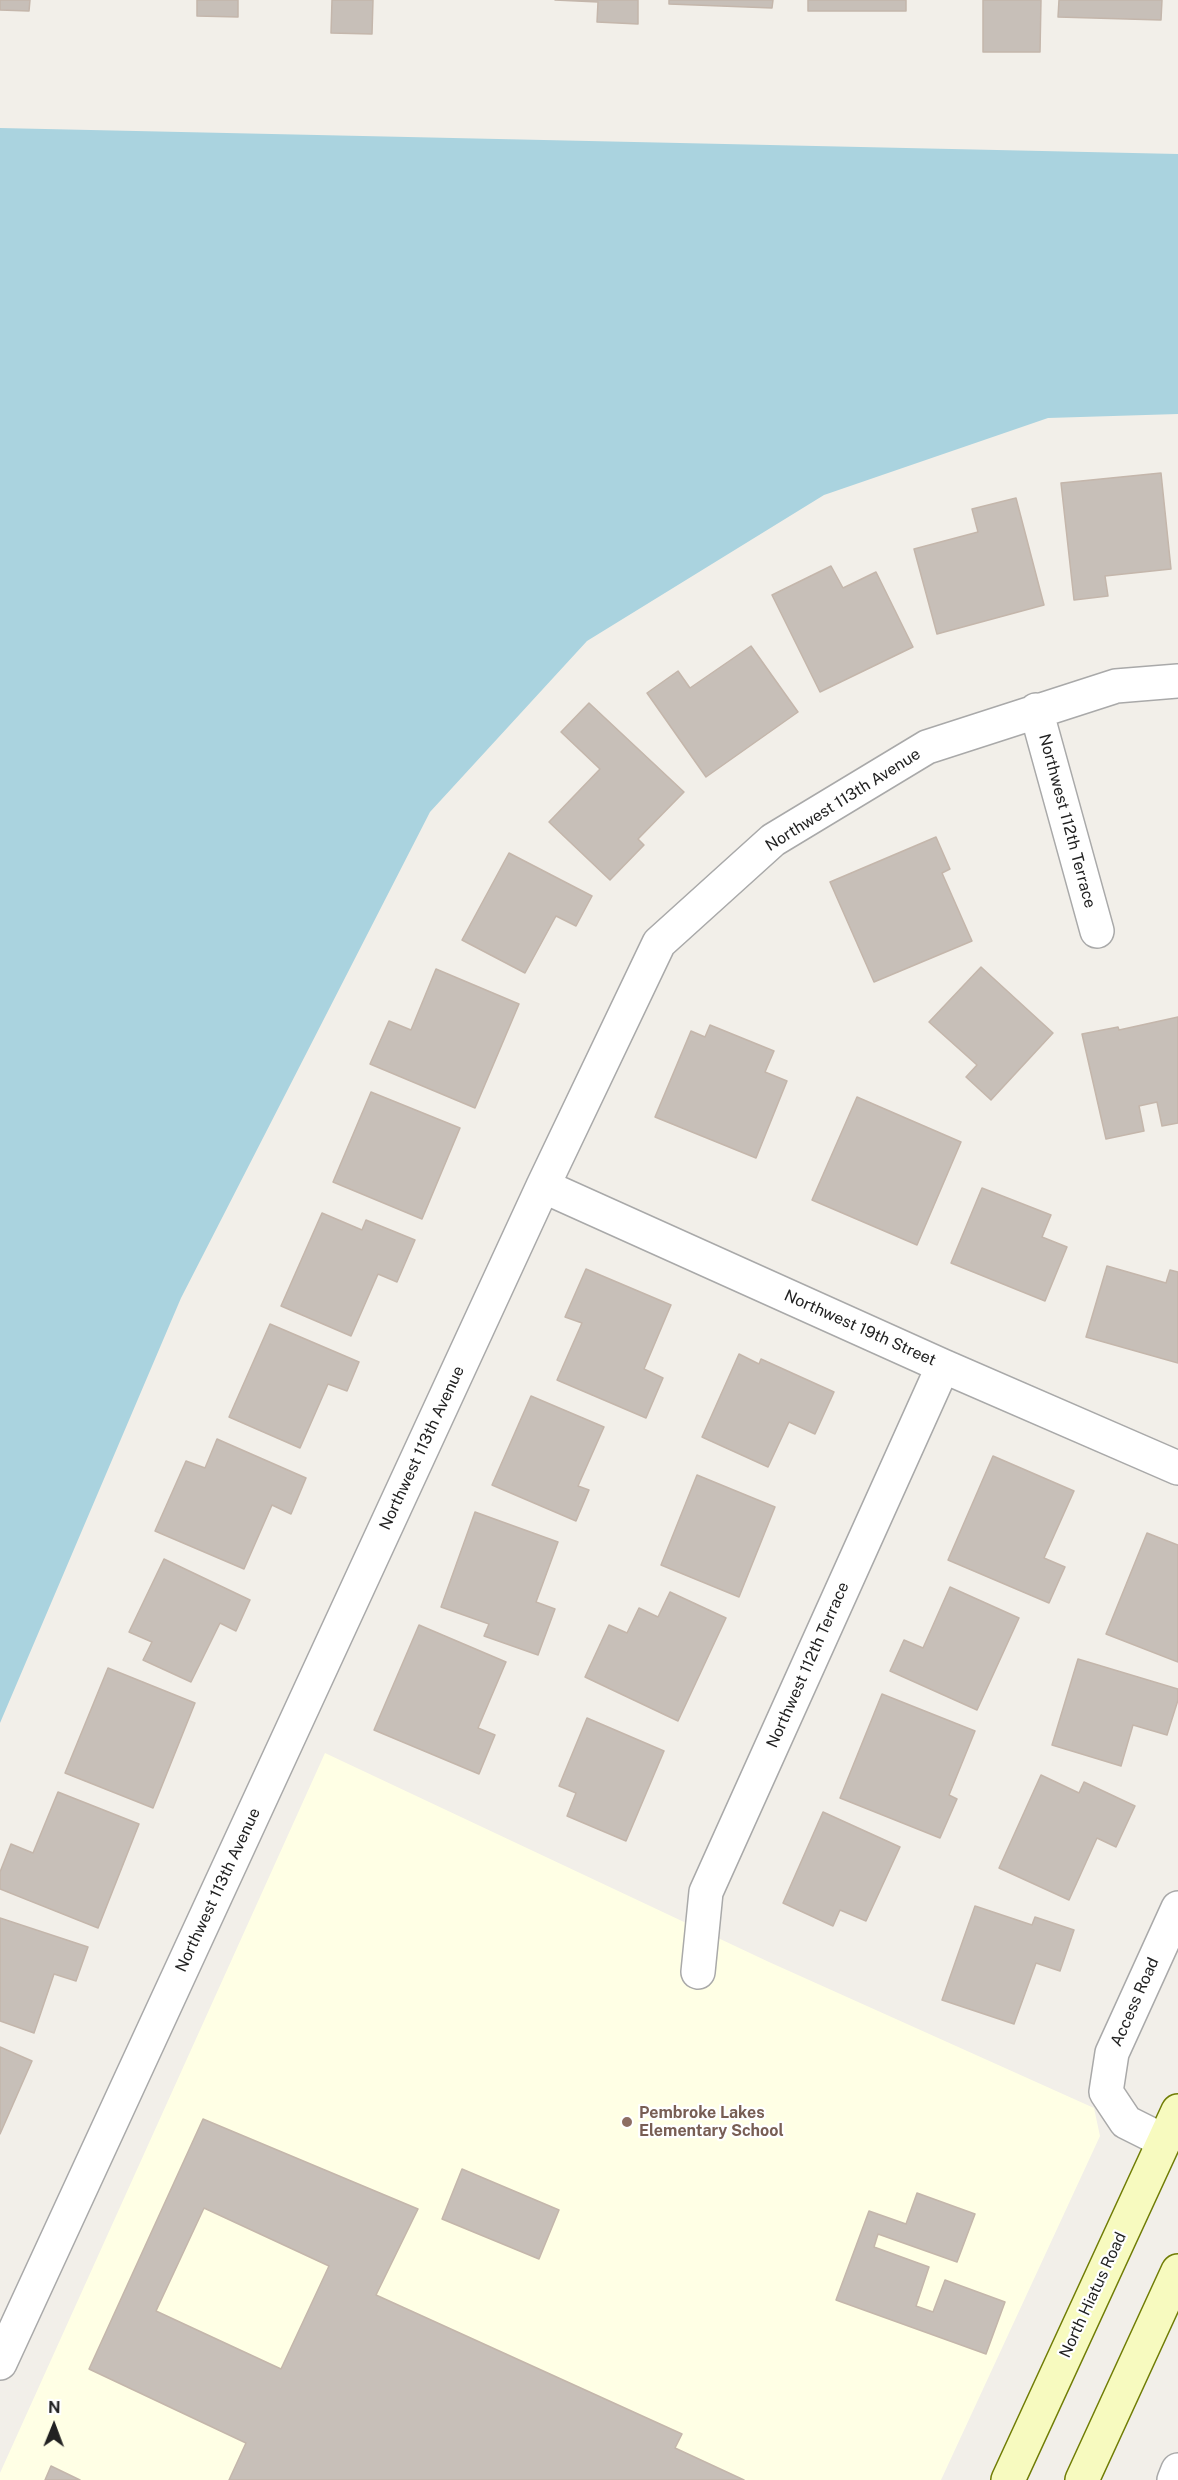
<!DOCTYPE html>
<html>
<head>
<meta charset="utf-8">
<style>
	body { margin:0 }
	#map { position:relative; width:1178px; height:2480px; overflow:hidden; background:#f2efe9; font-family:"Public Sans",sans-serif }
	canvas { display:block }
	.north { position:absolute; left:24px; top:2396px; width:60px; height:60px; -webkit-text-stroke:4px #fff; paint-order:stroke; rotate:1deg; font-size:16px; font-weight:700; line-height:24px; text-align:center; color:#222 }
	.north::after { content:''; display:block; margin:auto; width:21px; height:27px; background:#222; clip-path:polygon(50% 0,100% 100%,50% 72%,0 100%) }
</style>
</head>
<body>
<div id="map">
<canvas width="1178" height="2480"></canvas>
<div class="north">N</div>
</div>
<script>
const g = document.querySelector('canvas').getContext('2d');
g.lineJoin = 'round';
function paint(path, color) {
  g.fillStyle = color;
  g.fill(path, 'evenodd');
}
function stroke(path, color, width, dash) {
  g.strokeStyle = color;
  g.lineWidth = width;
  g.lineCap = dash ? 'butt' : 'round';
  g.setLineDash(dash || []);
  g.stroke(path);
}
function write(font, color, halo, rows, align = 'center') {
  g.font = font + ' "Public Sans",sans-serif';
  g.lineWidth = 4.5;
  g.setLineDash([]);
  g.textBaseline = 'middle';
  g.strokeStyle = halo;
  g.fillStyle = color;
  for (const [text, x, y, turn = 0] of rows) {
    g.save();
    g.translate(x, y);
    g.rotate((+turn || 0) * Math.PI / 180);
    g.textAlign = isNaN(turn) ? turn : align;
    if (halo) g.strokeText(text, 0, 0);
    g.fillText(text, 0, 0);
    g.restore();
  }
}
paint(new Path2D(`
	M325 1753 769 1962 1094 2108 1100 2136 941 2480H0V2473Z`), '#ffffe5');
paint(new Path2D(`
	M0 128 1178 154V414L1048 418 824 495 587 641 430 812 181 1298 0 1723Z`), '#aad3df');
const building = new Path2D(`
	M0 0H30L29 11 0 10Z
	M197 0H238V17L197 16Z
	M332 0H373L372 34 331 33Z
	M555 0H638V24L597 22 598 2Z
	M669 0H773L772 8 669 4Z
	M808 0H906V11H808Z
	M983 0H1041L1040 52H983Z
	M1059 0H1162L1161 20 1058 17Z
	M1161 473 1171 569 1105 576 1108 596 1074 600 1061 483Z
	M1016 498 1044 605 937 634 914 549 978 532 972 509Z
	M831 566 843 588 876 572 913 647 820 692 772 595Z
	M751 646 798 712 706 777 647 693 678 671 690 688Z
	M589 703 684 792 638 839 644 845 610 880 549 822 600 769 561 732Z
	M936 837 950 869 942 873 972 941 874 982 830 882Z
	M509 853 592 896 576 926 556 916 525 973 462 940Z
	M981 967 1053 1033 991 1100 966 1077 977 1065 929 1022Z
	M436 969 519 1004 475 1108 370 1064 389 1021 411 1030Z
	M1178 1017V1123L1162 1126 1157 1102 1139 1106 1144 1131 1106 1139 1082 1034 1118 1027 1119 1030Z
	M710 1025 774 1051 765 1072 787 1081 756 1158 655 1117 691 1031 705 1037Z
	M371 1092 460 1128 422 1219 333 1182Z
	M857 1097 961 1142 917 1245 812 1200Z
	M982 1188 1051 1215 1042 1237 1067 1247 1045 1301 951 1263Z
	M322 1213 362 1230 366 1220 415 1240 397 1282 378 1274 351 1336 281 1306Z
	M1107 1266 1166 1283 1170 1270 1178 1272V1363L1086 1337Z
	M586 1269 671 1305 644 1369 663 1378 646 1418 557 1380 582 1323 565 1317Z
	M270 1324 359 1362 347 1391 328 1384 300 1448 229 1417Z
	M739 1354 759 1364 761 1359 834 1392 815 1434 789 1422 768 1467 702 1437Z
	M531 1396 604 1427 578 1486 589 1490 576 1521 492 1485Z
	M217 1439 306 1478 291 1514 272 1505 244 1569 155 1531 186 1461 205 1468Z
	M993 1456 1074 1491 1044 1558 1065 1567 1049 1603 948 1560Z
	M697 1475 775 1507 739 1597 661 1565Z
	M475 1512 558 1542 536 1602 555 1609 538 1655 484 1636 489 1624 441 1607Z
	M1147 1533 1178 1545V1662L1106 1634Z
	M164 1559 250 1600 236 1631 220 1623 191 1682 143 1660 152 1642 129 1632Z
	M950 1587 1019 1618 977 1710 890 1671 904 1640 923 1648Z
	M670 1592 726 1618 678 1721 585 1677 609 1625 627 1633 639 1608 658 1617Z
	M419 1625 506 1662 478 1728 495 1735 479 1774 374 1730Z
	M1078 1659 1178 1689V1700L1167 1735 1133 1725 1121 1766 1052 1745Z
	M108 1668 195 1703 153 1808 65 1773Z
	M882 1694 975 1731 949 1795 957 1799 940 1838 840 1798Z
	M587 1718 664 1751 626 1841 567 1816 576 1793 559 1786Z
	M1041 1775 1079 1793 1084 1782 1135 1806 1116 1847 1097 1838 1069 1900 999 1868Z
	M58 1792 139 1824 98 1928 0 1889V1872L11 1844 33 1853Z
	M823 1812 900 1847 866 1921 840 1910 833 1926 783 1903Z
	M975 1906 1032 1925 1035 1917 1074 1930 1060 1971 1036 1963 1014 2024 942 2000Z
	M0 1918 88 1947 76 1981 54 1974 34 2033 0 2021Z
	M0 2047 32 2061 0 2134Z
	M203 2119 418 2209 376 2295 682 2434 675 2448 744 2480H229L246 2443 89 2369ZM204 2208 329 2266 281 2369 156 2311Z
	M462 2169 559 2210 539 2259 442 2219Z
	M917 2193 975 2214 957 2262 878 2234 874 2247 929 2267 916 2306 933 2312 945 2280 1005 2302 986 2354 836 2300 869 2211 906 2224Z
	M51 2466 80 2480H45Z`);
paint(building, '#c7bfb8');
stroke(building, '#c4b6ab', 1.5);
const street = new Path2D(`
	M1036 710 1097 931
	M543 1186 943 1366 1178 1468
	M698 1972 706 1892 943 1366
	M1164 2141 1126 2122 1106 2092 1112 2053 1178 1908
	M0 2363 543 1186 659 943 773 840 927 747 1116 686 1178 681
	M1174 2480 1178 2470`);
const secondary = new Path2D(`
	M1008 2480 1178 2111
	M1082 2480 1178 2271`);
stroke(street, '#a9a9a9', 36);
stroke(secondary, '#707d05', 36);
stroke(street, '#fff', 33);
stroke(secondary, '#f7fabf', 33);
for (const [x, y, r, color] of [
	[627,2122,6,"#8d6e63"]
]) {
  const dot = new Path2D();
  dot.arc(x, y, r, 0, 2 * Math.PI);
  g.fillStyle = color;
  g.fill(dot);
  stroke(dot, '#fff', 2);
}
write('16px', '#222', '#fff', [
	["Northwest 113th Avenue",843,800,-32],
	["Northwest 112th Terrace",1067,821,75],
	["Northwest 19th Street",860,1328,24],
	["Northwest 113th Avenue",422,1448,-65],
	["Northwest 112th Terrace",808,1665,-66],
	["Northwest 113th Avenue",218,1890,-65],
	["Access Road",1135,2002,-66],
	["North Hiatus Road",1093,2295,-65]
]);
write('bold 16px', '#785e54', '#fff', [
	["Pembroke Lakes",639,2113],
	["Elementary School",639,2131]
], 'left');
</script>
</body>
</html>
